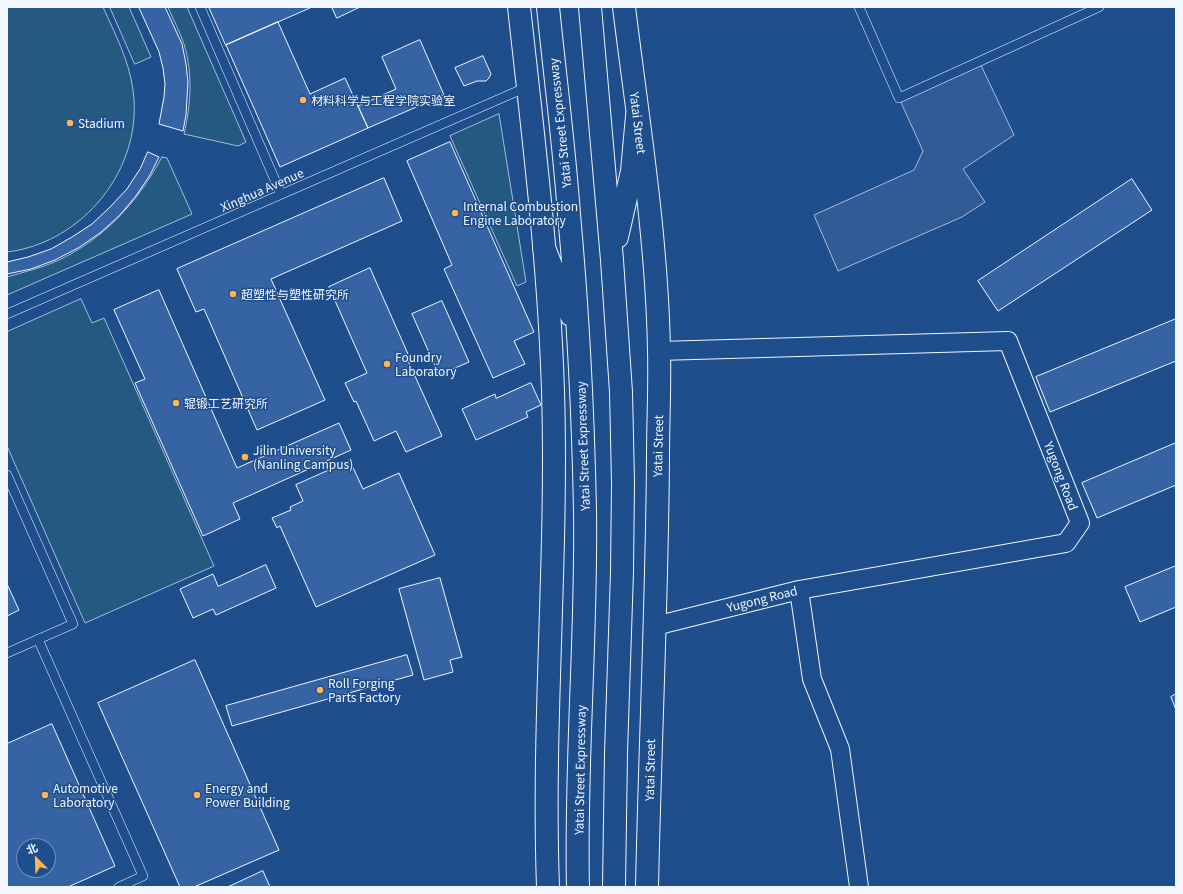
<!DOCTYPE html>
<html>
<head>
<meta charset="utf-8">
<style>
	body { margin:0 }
	#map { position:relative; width:1183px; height:894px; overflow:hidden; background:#1f4e8c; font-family:Georgia,"Noto Sans SC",serif }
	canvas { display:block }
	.frame { position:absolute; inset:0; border:8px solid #f2f6ff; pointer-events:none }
	.north { position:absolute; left:16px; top:838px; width:40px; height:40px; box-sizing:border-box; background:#1f4e8c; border:1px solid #7391ba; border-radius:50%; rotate:337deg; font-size:11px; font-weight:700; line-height:16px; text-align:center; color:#f2f6ff }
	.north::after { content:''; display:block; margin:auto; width:14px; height:18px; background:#ffb74d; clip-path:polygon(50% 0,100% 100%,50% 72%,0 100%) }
</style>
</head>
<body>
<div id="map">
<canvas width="1183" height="894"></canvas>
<div class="frame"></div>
<div class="north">北</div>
</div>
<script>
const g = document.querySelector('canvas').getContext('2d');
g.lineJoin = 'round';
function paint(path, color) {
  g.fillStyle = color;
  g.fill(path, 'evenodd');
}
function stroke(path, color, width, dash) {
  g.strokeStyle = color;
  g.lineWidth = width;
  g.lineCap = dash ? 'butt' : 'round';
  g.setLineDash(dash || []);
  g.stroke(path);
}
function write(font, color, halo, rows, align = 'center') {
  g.font = font + ' Georgia,"Noto Sans SC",serif';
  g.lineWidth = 3;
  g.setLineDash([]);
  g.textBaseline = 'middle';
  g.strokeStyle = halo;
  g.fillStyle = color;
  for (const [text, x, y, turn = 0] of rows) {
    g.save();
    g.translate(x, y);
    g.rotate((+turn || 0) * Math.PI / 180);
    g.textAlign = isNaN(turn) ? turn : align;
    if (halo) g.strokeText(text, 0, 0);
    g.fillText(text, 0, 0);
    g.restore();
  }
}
const green = new Path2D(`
	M7 7H103C115 34 129 60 133 90 144 167 84 243 7 252Z
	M110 7H129L151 57 135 64Z
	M168 7H187L246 142 238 146 184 134C191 104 193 74 184 44 180 32 173 19 168 7Z
	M499 114 526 282 517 286 450 136Z
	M162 157 167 158 192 214 7 295V277C24 272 41 268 57 261 104 239 138 202 162 157Z
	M81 299 92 323 104 318 214 566 85 623 7 446V332Z`);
paint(green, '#245a82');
stroke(green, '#a8bbd7', 1);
const parking = new Path2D(`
	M979 61 1014 135 963 169 985 202 962 217 838 271 814 215 914 170 923 151 899 98Z`);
paint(parking, '#305b95');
stroke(parking, '#a8bbd7', 1);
const building = new Path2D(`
	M139 7H165L182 44 186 64 188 82 186 115 183 131 159 124 164 97 165 84 163 68 159 52Z
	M209 7H312L226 45Z
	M332 7H360L337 18Z
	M278 22 310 94 345 78 368 128 280 167 226 45Z
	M420 40 444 95 368 128 358 106 396 89 382 57Z
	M483 56 491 74 489 78 486 81H477L464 86 455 68Z
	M450 142 534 332 514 341 525 364 493 378 444 269 452 265 407 161Z
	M148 152 159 157 150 175 136 196 119 216 100 233 78 248 55 260 31 269 7 274V262L28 257 51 249 72 237 92 224 110 207 127 189 140 169Z
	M384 178 402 221 271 279 325 400 257 430 204 309 196 312 177 269Z
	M1132 179 1152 210 998 311 978 281Z
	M370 268 408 354 406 356 442 436 406 452 396 431 374 441 356 401 354 402 345 383 367 373 329 287Z
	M159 290 237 468 339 423 351 450 233 503 240 519 203 536 135 383 145 379 114 310Z
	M442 301 469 362 439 375 412 314Z
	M1176 319V361L1050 412 1036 377Z
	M531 383 541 405 526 412 528 417 476 440 462 409 495 394 496 398Z
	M1176 443V485L1097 518 1082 483Z
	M350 461 363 489 399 473 435 555 316 607 280 526 277 528 272 518 291 510 290 507 303 501 296 485Z
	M266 565 276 588 216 615 213 609 193 618 180 589 213 574 218 586Z
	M1176 566V607L1140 622 1125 587Z
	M440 578 462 657 450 660 453 672 424 680 399 589Z
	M7 584 19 610 7 616Z
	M407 655 413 675 232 726 226 706Z
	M195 660 279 850 194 887H180L98 703Z
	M1176 694V710L1171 697Z
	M52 724 115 866 68 887H7V744ZM24 846H48V870H24Z
	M263 871 270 887H228Z`);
paint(building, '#3563a3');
stroke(building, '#f2f6ff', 1);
const service = new Path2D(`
	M200 7 281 194
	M859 7 899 98 1099 7
	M7 314 527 87
	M7 475 73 624 7 653
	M38 639 143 876 119 887`);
const minor = new Path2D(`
	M799 590 812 679 840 749 859 887
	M655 626 799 590 1066 543 1080 523 1008 341 659 351`);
const primary = new Path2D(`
	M519 7C533 134 549 263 553 391 558 556 542 722 548 887
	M624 7C638 121 657 236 659 351 660 386 658 422 658 457 657 601 650 744 647 887`);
const trunk = new Path2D(`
	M548 7C555 76 564 145 569 214 578 313 583 411 585 510 587 636 575 762 578 887
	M590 7 612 260 621 392 623 482 622 572 616 753 614 887
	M617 237 632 171 637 116
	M544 248 571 315`);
stroke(service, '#f2f6ff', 10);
stroke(minor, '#f2f6ff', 20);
stroke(primary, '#f2f6ff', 24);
stroke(trunk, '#f2f6ff', 24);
stroke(service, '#1f4e8c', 9);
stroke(minor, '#1f4e8c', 18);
stroke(primary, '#1f4e8c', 22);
stroke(trunk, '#1f4e8c', 22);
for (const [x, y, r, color] of [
	[303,100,4,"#ffb74d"],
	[70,123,4,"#ffb74d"],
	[455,213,4,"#ffb74d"],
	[233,294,4,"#ffb74d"],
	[387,364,4,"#ffb74d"],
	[176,403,4,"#ffb74d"],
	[245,457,4,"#ffb74d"],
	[320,690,4,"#ffb74d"],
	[45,795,4,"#ffb74d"],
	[197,795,4,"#ffb74d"]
]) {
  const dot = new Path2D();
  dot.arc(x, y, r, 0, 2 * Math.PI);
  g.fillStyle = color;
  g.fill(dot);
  stroke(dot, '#1f4e8c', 1.5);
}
write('12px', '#f2f6ff', '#1f4e8c', [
	["材料科学与工程学院实验室",311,100],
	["Stadium",78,123],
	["Internal Combustion",463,206],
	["Engine Laboratory",463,220],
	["超塑性与塑性研究所",241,294],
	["Foundry",395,357],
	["Laboratory",395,371],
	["辊锻工艺研究所",184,403],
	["Jilin University",253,450],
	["(Nanling Campus)",253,464],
	["Roll Forging",328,683],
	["Parts Factory",328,697],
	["Automotive",53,788],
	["Laboratory",53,802],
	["Energy and",205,788],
	["Power Building",205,802]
], 'left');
write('12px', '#f2f6ff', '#1f4e8c', [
	["Yatai Street Expressway",560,123,-96],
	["Yatai Street",638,123,83],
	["Xinghua Avenue",262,190,-24],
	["Yatai Street Expressway",583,446,-92],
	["Yatai Street",658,446,-89],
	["Yugong Road",1061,476,69],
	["Yugong Road",762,599,-14],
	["Yatai Street Expressway",580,770,-89],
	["Yatai Street",650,770,-89]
]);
</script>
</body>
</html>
